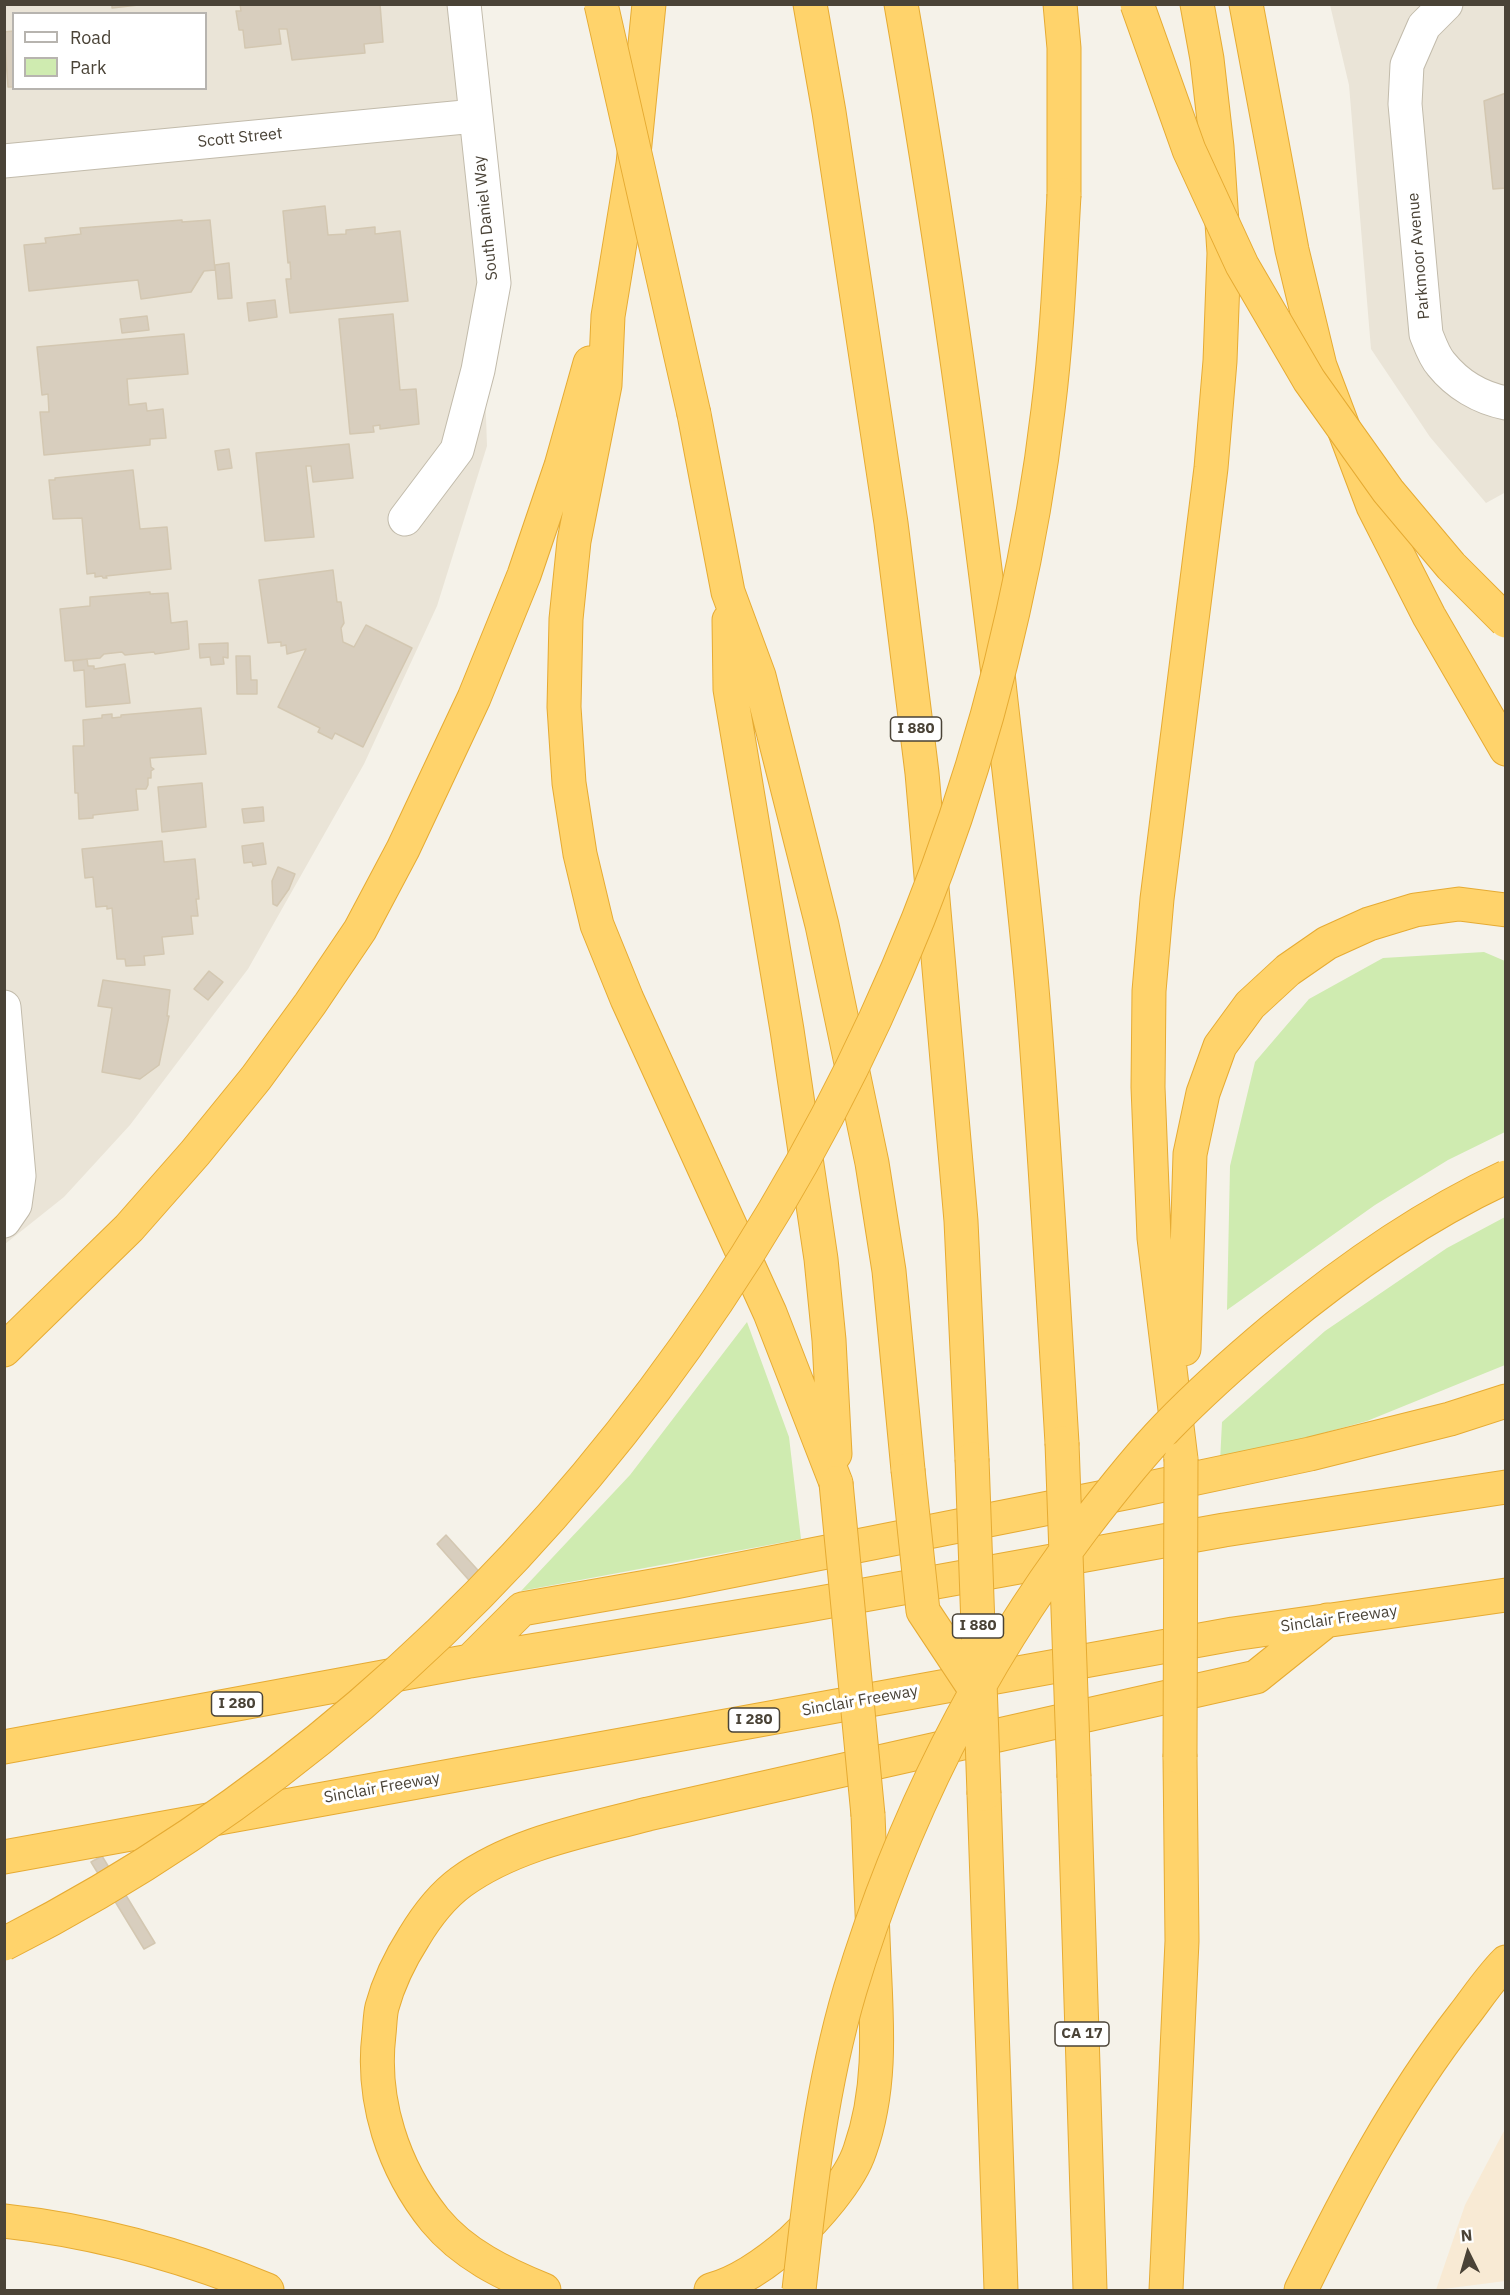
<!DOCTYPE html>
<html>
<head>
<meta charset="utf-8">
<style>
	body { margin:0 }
	#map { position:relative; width:1510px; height:2295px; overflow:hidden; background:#f5f2e9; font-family:"IBM Plex Sans",sans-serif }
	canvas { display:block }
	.frame { position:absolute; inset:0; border:6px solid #4a4337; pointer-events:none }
	.legend { position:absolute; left:12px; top:12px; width:195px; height:78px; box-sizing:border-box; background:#fff; border:2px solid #b7b4af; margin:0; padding:8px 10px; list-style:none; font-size:18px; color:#4a4337 }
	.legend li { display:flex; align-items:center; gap:12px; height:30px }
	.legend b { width:30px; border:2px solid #b7b4af }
	.north { position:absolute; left:1438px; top:2223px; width:60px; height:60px; -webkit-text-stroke:4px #fff; paint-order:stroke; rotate:355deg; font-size:16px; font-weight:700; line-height:24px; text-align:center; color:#4a4337 }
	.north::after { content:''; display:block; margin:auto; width:21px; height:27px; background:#4a4337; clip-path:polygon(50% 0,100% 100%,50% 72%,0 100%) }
</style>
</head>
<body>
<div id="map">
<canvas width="1510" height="2295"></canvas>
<div class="frame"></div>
<ul class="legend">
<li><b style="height:8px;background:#fff"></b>Road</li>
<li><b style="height:16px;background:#cfebb0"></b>Park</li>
</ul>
<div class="north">N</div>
</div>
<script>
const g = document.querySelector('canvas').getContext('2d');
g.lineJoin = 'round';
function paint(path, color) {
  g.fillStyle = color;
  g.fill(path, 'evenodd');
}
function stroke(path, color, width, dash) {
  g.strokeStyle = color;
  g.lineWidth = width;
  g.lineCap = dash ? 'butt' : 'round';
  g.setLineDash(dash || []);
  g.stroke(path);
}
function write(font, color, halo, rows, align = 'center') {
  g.font = font + ' "IBM Plex Sans",sans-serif';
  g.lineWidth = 6;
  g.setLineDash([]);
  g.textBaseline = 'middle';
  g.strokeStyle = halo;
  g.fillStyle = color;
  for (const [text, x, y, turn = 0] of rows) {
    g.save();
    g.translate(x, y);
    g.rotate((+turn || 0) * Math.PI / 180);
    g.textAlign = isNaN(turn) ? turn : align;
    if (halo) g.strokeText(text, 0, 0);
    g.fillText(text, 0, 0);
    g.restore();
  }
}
paint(new Path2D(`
	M5 5H460L477 156 487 446 437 606 364 764 248 969 130 1125 64 1197 5 1244ZM14 14H206V88H14Z
	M1330 5H1505L1506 492 1486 503 1430 437 1371 349 1349 85Z`), '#eae4d7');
paint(new Path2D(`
	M1505 2129V2281L1436 2290 1465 2205Z`), '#f8ead4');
paint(new Path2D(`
	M1484 952 1505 961V1132L1448 1160 1375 1205 1227 1310 1230 1166 1255 1062 1309 999 1383 958Z
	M1505 1217V1365L1367 1421 1220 1462 1222 1422 1325 1331 1447 1248Z
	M747 1322 789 1437 801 1539 521 1591 630 1475Z`), '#cfebb0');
const building = new Path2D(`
	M112 4H147L112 8Z
	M240 4H380L383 42 364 44 365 53 292 60 287 29H279L281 44 245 48 243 30H239L236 11H241Z
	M14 31V87H8L4 32Z
	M1506 93V188L1493 189 1484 101Z
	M325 206 328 235 346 234V230L375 227V234L400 231 408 301 290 313 286 279H291L290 262 288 263 283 211Z
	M182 220V222L210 220 215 270 204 271 191 292 141 299 138 280 29 291 24 245 46 243 45 238 81 234 80 228Z
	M229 263 232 298 218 299 215 265Z
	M275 300 277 317 249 321 247 303Z
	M393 314 400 390 416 389 419 424 380 429V425L373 426 374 432 350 434 339 319Z
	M147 316 149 330 122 333 120 319Z
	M184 334 188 374 127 379 129 405 146 403 147 411 163 409 166 438 150 439V445L44 455 40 412H49L48 394 42 395 37 347Z
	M349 444 353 478 313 482 311 466H306L314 537 265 541 256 453Z
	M229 449 232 468 218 470 215 451Z
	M133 470 140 529 167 527 171 569 106 576 107 578H103L102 576 95 577V573L87 574 82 518 53 519 49 480H55V478Z
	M333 570 337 602H341L344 623 341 628 343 642 354 647 366 625 412 648 363 747 335 733 332 739 318 732 320 728 278 707 306 649 287 654 286 645 281 646V642L268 643 259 580Z
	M150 592V594L168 593 171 623 187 621 189 649 155 654 154 652 125 655 122 652 104 654 100 658 65 661 60 609 90 606V597Z
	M228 643V658L223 657 224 664 211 665 210 657 200 658 199 644Z
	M236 656H250L251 680H257V694H237Z
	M87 659 88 666H94V669L125 664 130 703 86 707 84 670 74 671 73 661Z
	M201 708 206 754 150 758 151 767 154 769 151 771V778H148V785L146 789H136L138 810 93 815V818L79 819 78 793H75L73 746H84L83 720 102 718V715L112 714V718L121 717V715Z
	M202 783 206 827 162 832 158 787Z
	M263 807 264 821 244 823 242 809Z
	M162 841 164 862 195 859 199 899H196L198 916H191L193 934 162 937 164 954 144 956 145 965 126 966 125 959H117L112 908 107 909V906L96 907 93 877 85 878 82 849Z
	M263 843 266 864 253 866 252 862 244 863 242 846Z
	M278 867 295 874 289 889 277 906 273 904 272 881Z
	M209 971 223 982 208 1000 194 989Z
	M103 980 170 990 167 1016H169L159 1065 140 1079 102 1072 112 1008 98 1006Z
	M446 1535 485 1578 475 1587 437 1544Z
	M102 1856 155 1943 144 1949 91 1862Z`);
paint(building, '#d8cebe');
stroke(building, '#d3c7b1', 1.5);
const street = new Path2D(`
	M1446 4 1424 26 1407 65 1405 104 1426 334C1430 344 1434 356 1441 364 1457 384 1480 398 1506 403
	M4 161 475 116
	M405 519 457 450 478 370 494 283 464 4
	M4 1007 19 1176 15 1205 4 1221`);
const highway = new Path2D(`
	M649 4 633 164 608 316 605 385 574 541 566 619 564 707 569 783 580 854 597 925 627 999 770 1313 836 1483
	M810 4 829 112 891 523 922 773 961 1221 972 1459
	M901 4C940 227 971 450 998 674 1010 783 1024 891 1033 1000 1045 1148 1053 1295 1062 1443
	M1060 4 1064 48V195
	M1246 4 1292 250 1320 366 1373 506 1429 616 1506 749
	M694 414 728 592 759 676 822 925 872 1163 889 1271 908 1470
	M729 620 730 689 787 1030 821 1259 829 1340 835 1454
	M1184 1349 1190 1154 1203 1093 1220 1046 1250 1005 1288 970 1327 943 1369 924 1415 910 1459 904 1506 910
	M4 1350 129 1228 195 1153 256 1078 310 1004 360 930 403 849 474 698 524 575 561 466 590 363
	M1181 1459 1154 1238 1148 1087 1149 991 1157 899 1211 468 1220 361 1224 253 1217 147 1207 59 1197 4
	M470 1661 522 1609 675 1582 1135 1491 1310 1454 1450 1419 1506 1401
	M4 1747 470 1661 803 1606 1224 1530 1506 1487
	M1074 1777 1090 2290
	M984 1794 1001 2290
	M4 1857 1233 1634 1506 1595
	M4 2221C96 2231 183 2255 267 2290
	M544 2290C504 2274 463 2254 435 2220 393 2168 371 2100 379 2034 380 2025 380 2015 382 2007 389 1981 400 1959 414 1937 426 1917 442 1896 461 1882 515 1843 584 1831 648 1814L1256 1677 1327 1620
	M711 2290C741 2282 769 2261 792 2241 815 2219 850 2181 860 2150 882 2088 877 2025 874 1961 872 1912 870 1863 868 1815
	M1166 2290 1182 1941 1180 1757
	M1301 2290C1348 2194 1397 2101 1463 2016 1477 1998 1490 1978 1506 1962`);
stroke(street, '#c2bbab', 35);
stroke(highway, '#e6ab33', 35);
stroke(street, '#fff', 33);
stroke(highway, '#ffd36b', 33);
const highwayBridge = new Path2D(`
	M601 4 694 414
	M1137 4 1189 150 1242 265 1309 380 1388 491 1451 566 1506 621
	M1062 1443 1074 1777
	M972 1459 984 1794
	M908 1470 923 1611 980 1697
	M836 1483 868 1815
	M1180 1757 1181 1459
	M4 1944C517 1684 889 1170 1013 612 1028 546 1040 478 1048 410 1057 339 1060 267 1064 195
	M799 2290C810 2190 821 2088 850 1990 900 1824 978 1667 1083 1528 1109 1494 1137 1458 1167 1427 1201 1392 1237 1360 1274 1329 1345 1270 1422 1216 1506 1177`);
stroke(highwayBridge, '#e6ab33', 35, []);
stroke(highwayBridge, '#ffd36b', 33);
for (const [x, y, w] of [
	[916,729,51],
	[978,1626,51],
	[237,1704,51],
	[754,1720,51],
	[1082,2034,54]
]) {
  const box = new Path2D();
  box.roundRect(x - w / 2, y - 12, w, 24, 4.5);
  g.fillStyle = '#fff';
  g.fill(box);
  stroke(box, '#4a4337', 1.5);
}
write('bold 15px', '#4a4337', null, [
	["I 880",916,729],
	["I 880",978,1626],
	["I 280",237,1704],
	["I 280",754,1720],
	["CA 17",1082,2034]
]);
write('16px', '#4a4337', '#fff', [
	["Scott Street",240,138,-6],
	["South Daniel Way",486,218,-96],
	["Parkmoor Avenue",1419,256,-95],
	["Sinclair Freeway",1339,1619,-8],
	["Sinclair Freeway",860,1701,-10],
	["Sinclair Freeway",382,1788,-10]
]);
</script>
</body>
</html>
